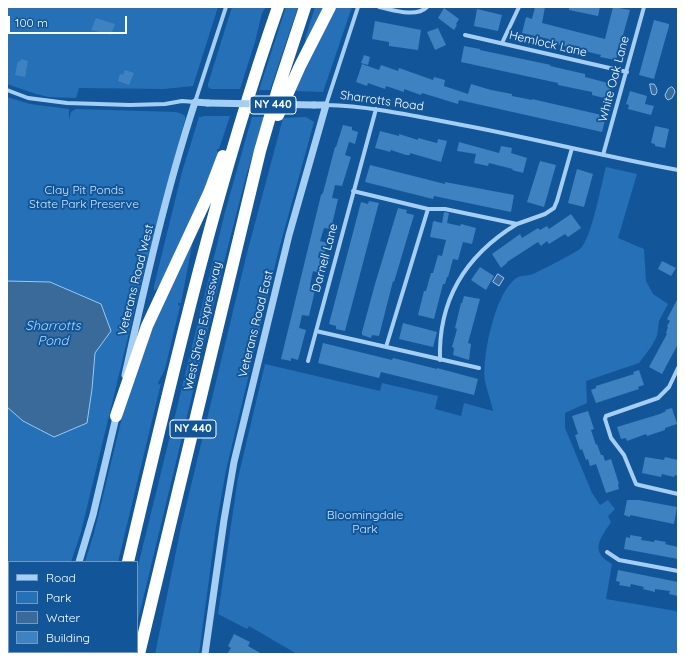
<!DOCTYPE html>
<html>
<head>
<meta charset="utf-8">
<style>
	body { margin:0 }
	#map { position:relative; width:685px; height:661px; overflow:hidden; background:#125699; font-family:Quicksand,sans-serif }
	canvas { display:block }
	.frame { position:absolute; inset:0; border:8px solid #fff; pointer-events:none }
	.legend { position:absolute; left:8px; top:561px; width:130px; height:92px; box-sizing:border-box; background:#125699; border:1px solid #719ac2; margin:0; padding:5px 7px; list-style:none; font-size:12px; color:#fff }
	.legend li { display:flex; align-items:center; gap:8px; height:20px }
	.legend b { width:20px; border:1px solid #719ac2 }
	.scale { position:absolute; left:8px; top:16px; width:119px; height:18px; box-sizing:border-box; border:2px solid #fff; border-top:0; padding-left:5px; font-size:12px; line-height:14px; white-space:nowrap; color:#fff; -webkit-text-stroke:3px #125699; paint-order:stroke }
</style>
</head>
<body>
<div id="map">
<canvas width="685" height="661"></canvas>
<div class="frame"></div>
<ul class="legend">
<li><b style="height:5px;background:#a5cef4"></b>Road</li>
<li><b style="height:11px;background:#2570b7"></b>Park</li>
<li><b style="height:11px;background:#396a9a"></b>Water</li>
<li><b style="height:11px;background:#3f82c2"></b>Building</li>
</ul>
<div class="scale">100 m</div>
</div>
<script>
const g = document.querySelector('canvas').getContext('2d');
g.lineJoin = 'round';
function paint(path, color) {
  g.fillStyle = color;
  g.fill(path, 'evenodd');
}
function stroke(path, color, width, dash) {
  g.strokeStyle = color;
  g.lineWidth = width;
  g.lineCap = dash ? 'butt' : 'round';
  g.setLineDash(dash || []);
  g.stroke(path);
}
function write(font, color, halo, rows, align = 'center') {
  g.font = font + ' Quicksand,sans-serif';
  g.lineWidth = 4;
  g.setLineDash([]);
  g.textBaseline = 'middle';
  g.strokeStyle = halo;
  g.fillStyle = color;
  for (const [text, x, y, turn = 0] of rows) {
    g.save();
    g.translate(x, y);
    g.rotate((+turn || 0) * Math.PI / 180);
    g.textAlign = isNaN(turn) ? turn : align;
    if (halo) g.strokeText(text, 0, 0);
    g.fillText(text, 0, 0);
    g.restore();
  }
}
paint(new Path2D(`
	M7 7H218L193 86 164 89 79 88 76 98 49 97 36 94 7 84Z
	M232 7H266L262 13 255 42 240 89H211L208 87V84Z
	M286 7H298L270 90H259Z
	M315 7H326L306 42 305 39Z
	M335 7H352L323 92 295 91Z
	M7 97 30 104 69 109V120L71 112 76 109 176 112 182 114 185 116V120L141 283 81 532 71 562H9V591L7 595Z
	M203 116H230L219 149H217V151L218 152 209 180 159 287 154 291V286L182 172 199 117H202Z
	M252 117H264L247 173 229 242 137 624V570L225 212Z
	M283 118 306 117 314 122 278 253 226 470 216 527 199 654H155L181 527 247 253Z
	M606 167 637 174 618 238 644 249 646 281 653 294 668 304 659 321 657 336 651 347 639 363 586 381 587 403 565 413V428L592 493 600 505 608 500 615 509 608 516 611 522C600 539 589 551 612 564L606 599 676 611 678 615V654H297L249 626 247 629 218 614 238 478 265 364 380 391 382 383 438 396 435 409 461 416 464 403 493 411C491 401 487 391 485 381 482 357 495 290 518 277 523 275 529 276 533 274 538 272 579 251 581 248 592 236 601 185 606 167Z
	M193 240 181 303H178V305L180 306 165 369 158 383 159 385 161 383 118 562H85L94 533 127 397 154 320Z
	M42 652H97L96 654H41Z`), '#2570b7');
const water = new Path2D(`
	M650 84H654C656 87 659 91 655 95L652 94Z
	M672 87 674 89 675 92 672 98 668 100 666 98 665 95 668 89Z
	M498 274 504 278 499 286 493 282Z
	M7 281 50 282 101 304 111 331 95 353 92 389 87 423 54 437 23 421 7 407Z`);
paint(water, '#396a9a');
stroke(water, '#96caf7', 1);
paint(new Path2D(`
	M535 7H545L542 23 605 39 613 7 630 10 616 60 600 57 601 55 548 42 549 39 522 33 526 17 532 19Z
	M569 7H600L598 16 569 10Z
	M444 8 459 19 456 24 457 25 454 30 438 18Z
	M477 9 502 15 498 31 474 26Z
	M96 18 115 24 111 35 91 30Z
	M654 20 669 24V26L654 79 639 75Z
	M375 21 421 30 418 50 389 46V42L372 39Z
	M438 28 446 45 435 50 427 32Z
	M464 46 480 49V50L551 65 550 66 585 74V77L612 84 608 99 592 95V92L558 85V83L461 62Z
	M364 55 370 57 368 65 361 63Z
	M21 59 28 61 25 77 15 75 18 61 20 62Z
	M362 64 379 70 381 65 398 71 399 68 433 80 434 77 445 80 444 86 468 94 471 84 491 90 512 94V96L532 100V99L606 116 602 132 459 100 458 104 422 93 421 95 404 89V92L386 86 385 89 368 83 367 86 356 82Z
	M125 70 134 73 129 85 118 81 120 74 123 75Z
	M630 91 647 96 645 104 654 106 651 115 628 109 629 105 626 104Z
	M343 125 352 127V130L358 132 355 144 349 142 345 155 351 157 342 186 335 185 332 198 338 199 331 229 324 228 320 241 327 243 319 273 313 271 310 285 316 286 309 316 302 315 299 328 306 330 298 360 291 358V361L281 359 321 195 323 193 335 147H336Z
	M655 126 669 129 665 148 655 146V144L651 143Z
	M380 131 399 136V134L418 140V138L437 143 438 139 447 141 441 162 410 153V155H406L391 150 390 152 387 151 375 148Z
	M459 142 499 153 501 146 512 148 511 153 527 158 523 173 512 170 513 169 489 163 488 166 474 163 476 154 457 151Z
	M540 161 556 165 544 207 527 202Z
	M370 165 445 184V182L514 195 511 212 434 196 433 199 365 182Z
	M577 169 593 174 584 207 568 203Z
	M369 201 379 203 378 206 345 331 336 329V326L329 324 361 202 368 204Z
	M398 208 407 210 406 213 414 215 394 282 393 281 379 336 372 335 371 338 362 335V332L375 284Z
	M444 212 449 213 447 223 460 226 461 224 476 228 472 244 463 242 458 260 453 259 448 277H447L445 284H443L434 319 418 315 424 291H426L431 273H433L438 255 442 256 446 240 430 237 433 222 434 221 442 223Z
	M571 214 581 228 568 237 565 234 549 244 547 241 541 246 538 242 507 262V263L501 268 492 254 520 234 522 238 538 228 540 230 547 226 549 229Z
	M662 261 676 268 671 276 658 269Z
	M480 267 494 276 486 290 471 280Z
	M464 296 480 299 468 343 471 344 469 360 453 355 454 348 452 347 457 329 455 328 461 303H462Z
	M678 298V344L662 374 649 367 667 334 666 333 668 327 667 326 670 321 667 319Z
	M403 323 437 332 433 347 399 339Z
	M323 343 392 360 393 358 437 369V368L478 379 474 395 381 372 379 378 318 363Z
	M639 370 644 385 638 387 639 389 596 403 591 390 596 388V386L634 374 633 372Z
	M672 408 677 424 665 428V430L647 436 646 434 627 441 626 438 621 439 617 427 660 414 666 411 665 410Z
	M588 411 594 429 591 430 596 445 597 444 601 455H603L605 461 611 459 619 484H618L619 489 606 493 596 464 590 466 588 459 586 460 582 449 580 450 575 435 578 434 572 416Z
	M645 457 664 460 665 457 678 460V476L675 475 674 477 662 474 661 477 642 473Z
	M627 500H639L677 507 674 524 630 515V517L624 515Z
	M630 535 642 537 641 540 654 542 655 540 666 542 665 544 678 547V559L624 549 626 537 630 538Z
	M618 570 678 582V596L669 594 670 591 655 589V592L643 589 644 587 631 584 630 587 619 585 620 582 616 581Z
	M234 634 250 642 248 646 262 654H227L231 648 228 646Z`), '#3f82c2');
stroke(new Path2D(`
	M358 7 326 105C369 106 410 115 452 123 528 137 602 156 678 170
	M379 7C393 10 416 18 427 7
	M465 35 627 72
	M502 43 519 7
	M7 90 28 98 67 103 130 105 165 104 182 101 195 102 226 7
	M603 155 644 7
	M353 191 428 209H445L517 224 545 214 554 208 557 201 572 148
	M316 331 479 368
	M386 347 428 209
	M440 360C438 299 466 255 517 224
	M308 361 376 109
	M678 368 669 387 658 398 606 416 605 419 611 438 624 455 636 484 639 485 678 494
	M607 552 619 560 678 571`), '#a5cef4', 4);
stroke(new Path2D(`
	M125 375C145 284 166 191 195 102L208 103
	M79 562 93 515 117 413
	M34 654 35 652
	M205 654 224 520 234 462 289 235 326 105H314`), '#a5cef4', 7);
stroke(new Path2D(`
	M278 115 300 66 330 7
	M116 416 147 326 209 193 223 156
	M128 562C172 376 215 188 278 7
	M106 654V652
	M139 654 260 151 278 89 305 7`), '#fff', 12);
stroke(new Path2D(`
	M208 103 314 105`), '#a5cef4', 7);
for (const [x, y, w] of [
	[273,105,46],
	[193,429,46]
]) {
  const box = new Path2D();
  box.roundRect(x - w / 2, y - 9, w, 18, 3);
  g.fillStyle = '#125699';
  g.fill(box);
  stroke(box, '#fff', 1);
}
write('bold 11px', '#fff', null, [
	["NY 440",273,105],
	["NY 440",193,429]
]);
write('12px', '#fff', '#125699', [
	["Hemlock Lane",548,44,13],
	["White Oak Lane",614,79,-75],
	["Sharrotts Road",382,101,8],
	["Darnell Lane",325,258,-75],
	["Veterans Road West",136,280,-76],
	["Veterans Road East",256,324,-76],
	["West Shore Expressway",203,326,-77]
]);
write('12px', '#cde6fd', '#125699', [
	["Clay Pit Ponds",84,190],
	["State Park Preserve",84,204],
	["Bloomingdale",365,515],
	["Park",365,529]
]);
write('italic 13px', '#b1d7fa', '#125699', [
	["Sharrotts",53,326],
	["Pond",53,341]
]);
</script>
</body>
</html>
